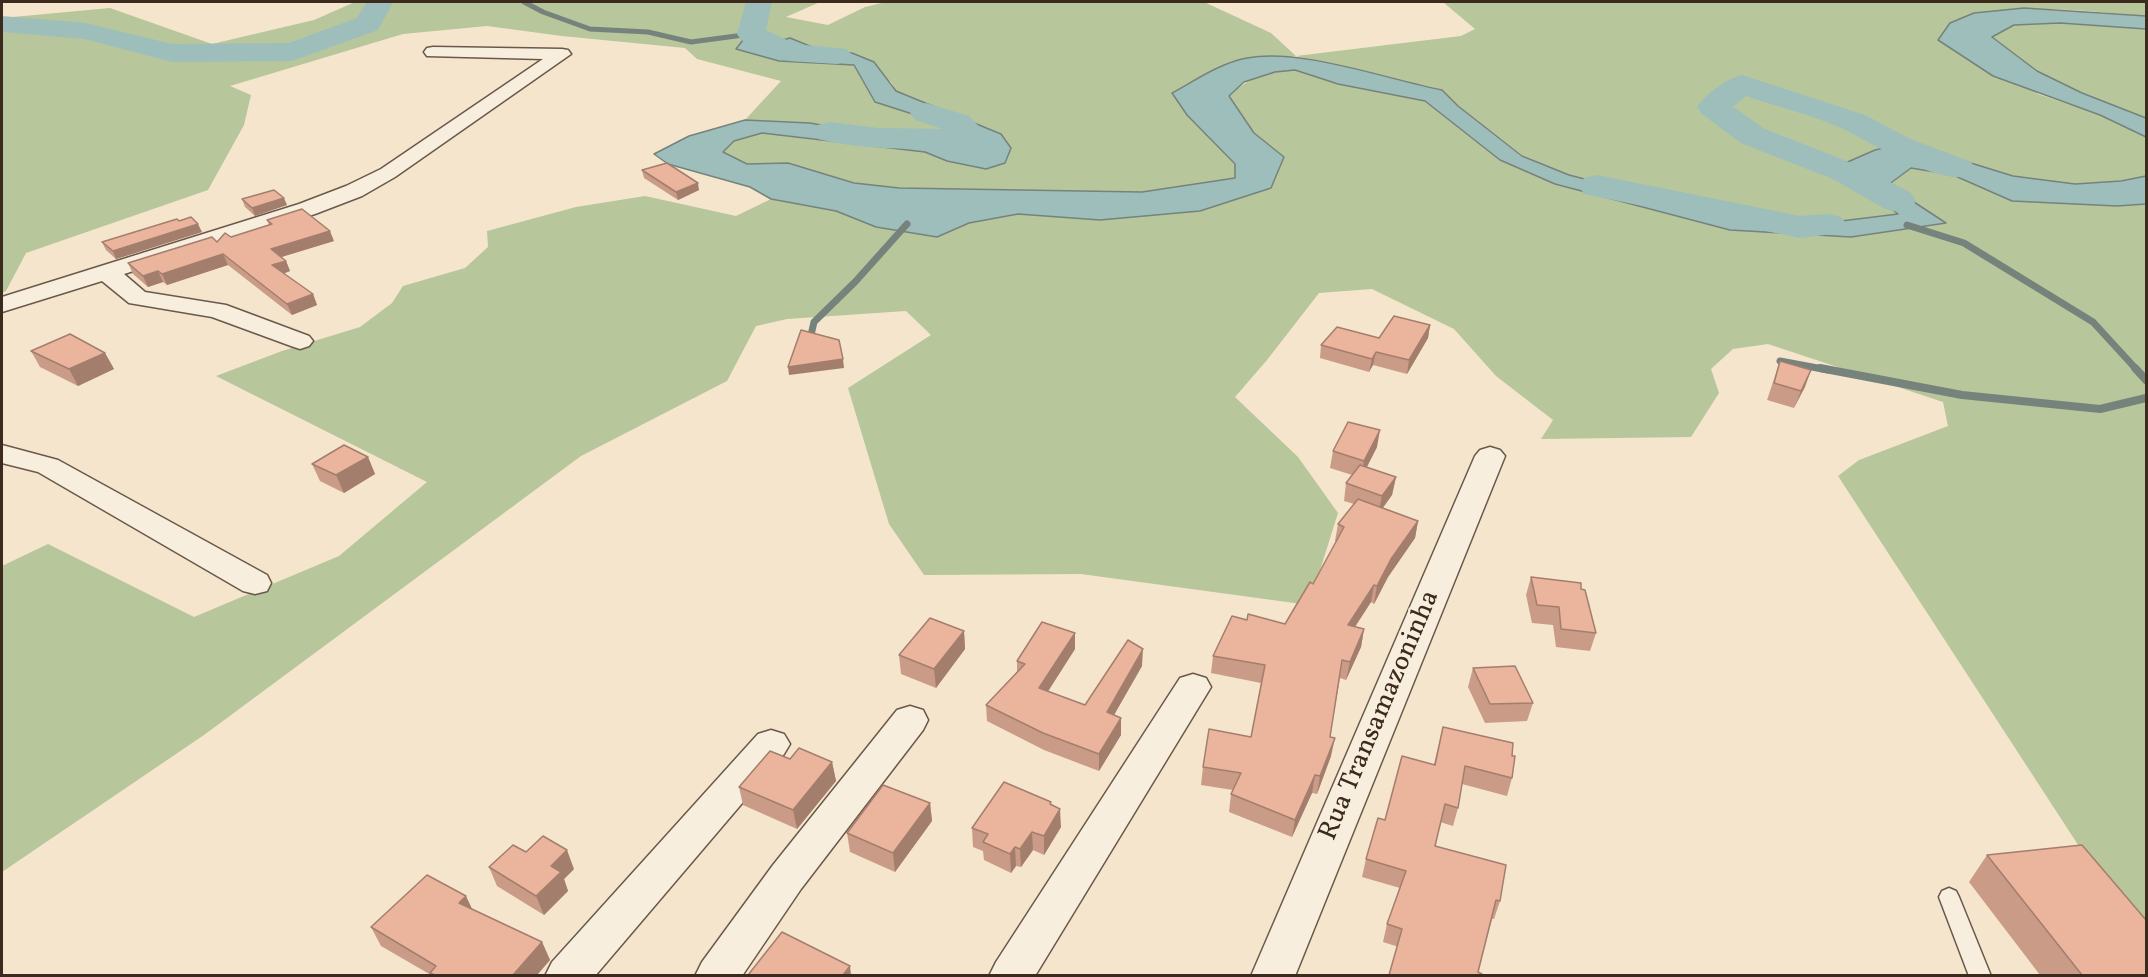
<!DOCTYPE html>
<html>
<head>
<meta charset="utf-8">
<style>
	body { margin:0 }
	#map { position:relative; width:2148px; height:977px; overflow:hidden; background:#f5e5cc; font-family:Vollkorn,serif }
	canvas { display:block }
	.frame { position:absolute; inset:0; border:3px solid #3c2a1e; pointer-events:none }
</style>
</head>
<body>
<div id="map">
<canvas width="2148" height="977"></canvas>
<div class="frame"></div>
</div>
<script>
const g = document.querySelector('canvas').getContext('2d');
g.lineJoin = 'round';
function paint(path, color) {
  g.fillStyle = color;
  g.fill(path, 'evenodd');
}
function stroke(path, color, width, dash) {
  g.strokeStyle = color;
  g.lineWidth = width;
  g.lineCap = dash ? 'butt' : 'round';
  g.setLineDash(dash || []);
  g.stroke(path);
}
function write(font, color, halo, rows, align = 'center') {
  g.font = font + ' Vollkorn,serif';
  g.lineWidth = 4.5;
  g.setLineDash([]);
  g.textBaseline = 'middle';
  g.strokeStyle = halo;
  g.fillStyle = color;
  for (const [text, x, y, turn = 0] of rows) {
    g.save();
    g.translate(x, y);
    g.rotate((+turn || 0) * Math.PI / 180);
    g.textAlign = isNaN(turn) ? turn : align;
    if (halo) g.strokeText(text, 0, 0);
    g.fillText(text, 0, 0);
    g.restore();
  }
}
paint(new Path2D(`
	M355 2H820L786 17 828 25 865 7 886 2H1204L1271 33 1296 56 1461 36 1475 29 1443 2H2146V16C2082 11 2011 0 1950 23L2038 94 2100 115 2146 137V176L2121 181 2075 184 2013 176 1961 162 1875 150 1843 164 1836 174 1856 182 1898 214 1833 222 1737 218 1569 175 1522 155 1458 106 1442 90 1296 56 1248 58 1220 67 1187 115 1235 165V178L1142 192 899 188 854 183 788 163 747 164 723 152 734 141 762 133 925 152 947 161 1005 163 927 105 896 91 891 82 852 53 822 51 790 38 736 49 779 61 854 65 875 102 950 126 969 143 964 147H943L810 123 745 120 781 81 697 59 685 48 562 36 487 26 403 34 230 86 251 95 244 125 208 190 26 253 6 291 2 293V18L110 8 212 44 314 20Z
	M2060 23 2146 29V118L2081 93 2037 71 1991 37 2014 25Z
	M1295 70 1338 84 1425 101 1500 160 1730 230 1945 222 1887 185 1911 168 1953 175 2012 201 2117 206 2146 204V940L2127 920 1838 476 1859 460 1948 426 1943 402 1768 344 1733 349 1711 369 1719 393 1691 437 1541 439 1553 420 1496 376 1454 329 1372 289 1319 293 1267 360 1235 397 1298 457 1338 513 1309 605 1081 574 924 575 889 524 848 388 931 335 906 311 787 319 756 326 727 381 581 456 204 735 2 872V566L48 544 194 617 339 556 427 482 216 376 282 351 360 327 392 303 403 286 465 268 488 247 487 231 576 207 645 196 736 216 771 199 836 211 876 227 937 237 969 223 1018 214 1100 220 1200 211 1284 157 1254 133 1229 96C1249 77 1267 72 1295 70Z`), '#b7c69b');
const water = new Path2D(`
	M2024 8 2146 16V29L2060 23 2014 25 1992 37 2037 71 2082 93 2146 118V137L2100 115 1993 76 1938 40 1950 23 1974 13Z
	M753 27 763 45 790 38 822 51 852 53 874 62 896 91 1001 134 1011 148 1005 163 986 169 947 161 925 152 762 133 734 141 723 152 747 164 788 163 854 183 899 188 1142 192 1235 178V164L1187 115 1172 93C1196 80 1220 63 1247 58 1302 48 1386 79 1442 90L1458 106 1522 156 1569 175 1737 218 1833 222 1898 214 1856 182 1836 175 1843 164 1875 150 1906 143 2013 176 2075 184 2121 181 2146 176V204L2117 206 2012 201 1953 175 1911 168 1888 185 1946 223 1851 237 1730 230 1555 184 1500 160 1425 101 1338 84 1295 70 1275 72 1244 82 1229 96 1254 133 1284 157 1271 188 1200 211 1100 220 1018 214 969 223 937 237 876 227 836 211 771 199 750 187 668 164 654 154 689 136 745 120 810 123 943 147H964L969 143 950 126 875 102 854 65 779 61 736 49Z`);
paint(water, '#9dbebb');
stroke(water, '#76837c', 1.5);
stroke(new Path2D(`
	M524 2 543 12 590 29 648 32 691 42 751 34`), '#76837c', 5);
stroke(new Path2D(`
	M1907 225 1964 243 2093 322 2137 370
	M811 335 814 322 855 282 907 224
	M1780 361 1828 370`), '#76837c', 7);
stroke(new Path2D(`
	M1820 368 1962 395 2100 409 2146 398
	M2135 368 2146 380`), '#76837c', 8);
paint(new Path2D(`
	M367 2H393L378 30 292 61 172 62 85 39 2 32V16L85 23 172 44 289 43 357 18Z
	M746 2H772L766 30 795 44 847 49 852 55 847 61 837 64 789 61 741 40 737 34Z
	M1742 75 1865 115 1908 138 1971 162 1976 169 1971 176C1936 185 1875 144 1843 129 1813 115 1778 107 1746 96L1733 107 1765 129 1859 166 1911 193 1916 201 1911 209 1898 212 1885 209 1835 180 1741 143 1702 114 1697 107C1707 93 1726 79 1742 75Z
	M926 103 969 116 991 139 986 146 974 149C922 148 869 152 818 139L814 132 818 125 830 122 878 128 943 129 915 120 910 113 915 106Z
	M1597 175 1800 216 1828 214 1841 217 1847 225 1841 233 1800 238 1584 194 1579 186 1584 178Z`), '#9dbebb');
const service = new Path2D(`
	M1949 888 1956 891 1959 897 1991 976H1969L1939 897 1942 891Z`);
const minor = new Path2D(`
	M433 47 562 49 568 50 571 54 395 177 362 196 315 214 124 274 145 292 226 305 309 336 313 341 309 346 300 349 291 346 212 317 129 303 102 281 2 312V297L299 204 346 186 381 169 543 59 427 56 424 52 427 48Z
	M2 445 58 460 267 575 271 583 267 591 255 594 243 591 38 472 2 463Z
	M1490 447 1500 450 1505 456 1295 976H1251L1475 456 1480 450Z
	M1193 674 1206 678 1211 687 1035 976H989L996 962 1180 678Z
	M910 706 923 710 928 720 923 730 801 889 742 976H695L702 962 773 865 897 710Z
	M771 730 784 734 790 744 784 754 595 976H545L552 962 758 734Z`);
stroke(service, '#6a594a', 3);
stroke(minor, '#6a594a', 3);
paint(service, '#f8eede');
paint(minor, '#f8eede');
paint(new Path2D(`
	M642 170 699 190 678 200 644 178Z
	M242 199 287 205 255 216 245 207Z
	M267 220 334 241 281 257 286 261 290 271 283 274 313 294 317 305 292 315 228 265 167 285 163 282 148 287 133 274 128 263 217 242 269 225Z
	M179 221 202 232 116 259 106 250 102 242Z
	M1430 325 1428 338 1407 374 1373 365 1369 372 1320 358 1321 345 1379 338Z
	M31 351 105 353 114 369 78 386 40 367Z
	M1780 361 1811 370 1794 408 1767 400Z
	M1377 447 1367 467 1396 477 1392 495 1383 508 1418 521 1415 538 1388 577 1374 604 1371 602 1355 627 1364 629 1361 647 1346 680 1340 678 1330 737 1331 756 1317 794 1312 793 1292 837 1229 812 1231 794 1233 790 1201 785 1203 767 1251 737 1261 683 1211 673 1213 656 1247 620 1285 624 1313 584 1336 542 1335 541 1338 524 1354 504 1344 501 1346 483 1352 475 1330 468 1333 451Z
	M368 457 375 474 344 493 320 481 312 464Z
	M1531 577 1581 589 1596 633 1590 651 1556 647 1553 625 1532 623 1526 595Z
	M964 631 965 649 936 688 901 674 899 655Z
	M1075 633V649L1048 691 1085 705 1142 666 1114 715 1121 718V735L1099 771 1044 750 987 721 986 705 1017 672V661Z
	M1473 668 1533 703 1527 721 1485 723 1468 687Z
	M1443 727 1512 778 1507 796 1462 784 1458 808 1453 826 1440 822 1435 846 1500 901 1494 919H1492L1478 972 1383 942 1387 924 1400 888 1362 877 1366 859 1385 820 1434 764Z
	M790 759 832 762 836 781 797 829 743 805 739 787Z
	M930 803 932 821 895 872 850 852 847 833Z
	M1051 805 1061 827 1044 855 1033 850 1021 867 1016 866 1011 873 984 860 983 851 973 847 972 828Z
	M1987 855 2146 975H2040L1969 882Z
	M489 867 574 869 564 879 568 891 544 915 497 886Z
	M472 909 542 942 550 960 537 975H431L381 946 371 927Z`), '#ca9b86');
paint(new Path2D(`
	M698 183 699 190 678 200 676 192Z
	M284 198 287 205 255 216 252 208Z
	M198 224 202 232 116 259 113 251Z
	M330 231 334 241 275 259 271 249Z
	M223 254 228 265 167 285 162 274Z
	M286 261 290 271 276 276 272 265Z
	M158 271 163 282 148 287 143 276Z
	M313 294 317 305 292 315 287 304Z
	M1430 325 1428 338 1407 374 1409 360Z
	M1376 352 1373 365 1369 372 1372 359Z
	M105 353 114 369 78 386 69 369Z
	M843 359 844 368 789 375 788 367Z
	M1811 370 1805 387 1794 408 1801 391Z
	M1380 430 1377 447 1361 478 1364 461Z
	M368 457 375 474 344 493 336 475Z
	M1396 477 1392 495 1378 514 1382 496Z
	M1418 521 1415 538 1388 577 1374 604 1377 586 1391 559Z
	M1374 585 1371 602 1345 642 1348 625Z
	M1364 629 1361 647 1346 680 1350 662Z
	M964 631 965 649 936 688 934 669Z
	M1075 633V649L1040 704 1039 688Z
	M1143 649 1142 666 1106 729 1107 712Z
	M1121 718V735L1099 771V754Z
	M1335 738 1331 756 1317 794 1320 776Z
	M832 762 836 781 797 829 793 810Z
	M1315 775 1312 793 1292 837 1295 820Z
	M930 803 932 821 895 872 893 853Z
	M1060 809 1061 827 1044 855V836Z
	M1032 832 1033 850 1021 867 1020 849Z
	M1015 847 1016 866 1011 873 1010 854Z
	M567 850 574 869 564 879 568 891 544 915 536 896 551 866Z
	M466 896 475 915 459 903Z
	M542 942 550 960 537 975H513Z
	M850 966 851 975H843Z`), '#a47e6d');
const building = new Path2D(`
	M667 163 698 183 676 192 642 170Z
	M274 190 284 198 252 208 242 199Z
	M302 209 330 231 271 249 286 261 272 265 313 294 287 304 223 254 162 274 158 271 143 276 128 263 212 237 217 242 225 233 231 237 272 224 267 220Z
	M191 217 198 224 113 251 102 242 177 219 179 221Z
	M1394 316 1430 325 1409 360 1376 352 1372 359 1321 345 1337 327 1379 338Z
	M801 330 839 340 843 359 788 367Z
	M70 334 105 353 69 369 31 351Z
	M1780 361 1811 370 1801 391 1774 383Z
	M1348 422 1380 430 1364 461 1333 451Z
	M344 445 368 457 336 475 312 464Z
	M1360 465 1396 477 1382 496 1346 483Z
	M1358 499 1418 521 1391 559 1377 586 1374 585 1348 625 1364 629 1350 662 1342 660 1330 737 1335 738 1320 776 1315 775 1295 820 1231 794 1241 773 1203 767 1209 729 1251 737 1265 665 1213 656 1232 616 1247 620 1248 614 1285 624 1310 582 1313 584 1344 527 1338 524Z
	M1531 577 1581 583V589L1585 590 1596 633 1561 629 1559 607 1537 605Z
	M930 618 964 631 934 669 899 655Z
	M1042 622 1075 633 1039 688 1085 705 1128 640 1143 649 1107 712 1121 718 1099 754 1043 733 986 705 1025 664 1017 661Z
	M1515 666 1533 703 1490 704 1473 668Z
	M1443 727 1513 743 1512 756H1515L1512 778 1465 766 1458 808 1445 804 1435 846 1506 865 1500 901 1496 900 1478 972 1482 974 1481 975H1389L1402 929 1387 924 1406 871 1366 859 1378 818 1385 820 1402 756 1435 765Z
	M799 748 832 762 793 810 739 787 770 751 790 759Z
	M1004 782 1051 802 1050 804 1060 809 1044 836 1032 832 1020 849 1015 847 1010 854 983 842 988 834 972 828Z
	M883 785 930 803 893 853 847 833Z
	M543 836 567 850 551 866 561 872 536 896 489 867 513 845 526 852Z
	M2082 845 2146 920V975H2082L1987 855Z
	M427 875 466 896 459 903 542 942 513 975H435L430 973 436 966 371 927Z
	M782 932 850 966 843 975H748Z`);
paint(building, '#ebb49c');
stroke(building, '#a47e6d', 1.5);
write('27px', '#3c2a1e', '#f8eede', [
	["Rua Transamazoninha",1381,716,-67]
]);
</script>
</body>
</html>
